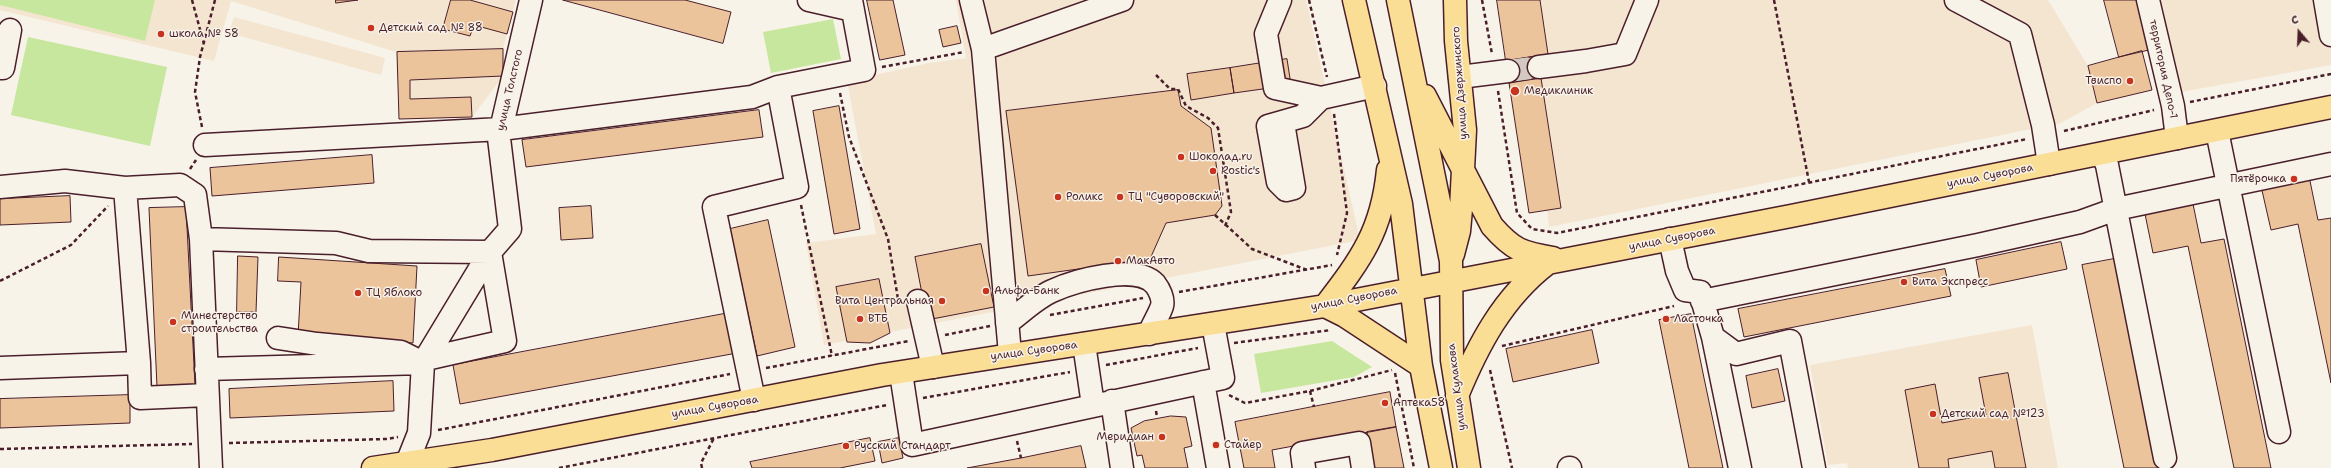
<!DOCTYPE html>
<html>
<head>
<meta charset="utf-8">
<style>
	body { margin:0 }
	#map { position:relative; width:2331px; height:468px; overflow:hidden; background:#f7f3e8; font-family:"Shantell Sans",sans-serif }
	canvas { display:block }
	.north { position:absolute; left:2279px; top:12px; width:40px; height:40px; -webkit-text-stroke:3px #f7f3e8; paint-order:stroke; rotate:341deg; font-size:11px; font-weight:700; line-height:16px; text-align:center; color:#4a1f2b }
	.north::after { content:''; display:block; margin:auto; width:14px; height:18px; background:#4a1f2b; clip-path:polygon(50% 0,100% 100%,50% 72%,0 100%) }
</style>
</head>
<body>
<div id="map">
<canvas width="2331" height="468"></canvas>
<div class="north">С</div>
</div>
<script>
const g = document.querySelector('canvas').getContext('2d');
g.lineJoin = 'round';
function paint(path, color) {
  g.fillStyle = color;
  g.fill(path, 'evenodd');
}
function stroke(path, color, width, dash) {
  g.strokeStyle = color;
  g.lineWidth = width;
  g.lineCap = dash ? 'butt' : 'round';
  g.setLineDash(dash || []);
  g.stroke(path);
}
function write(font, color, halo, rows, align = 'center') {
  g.font = font + ' "Shantell Sans",sans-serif';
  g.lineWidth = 3;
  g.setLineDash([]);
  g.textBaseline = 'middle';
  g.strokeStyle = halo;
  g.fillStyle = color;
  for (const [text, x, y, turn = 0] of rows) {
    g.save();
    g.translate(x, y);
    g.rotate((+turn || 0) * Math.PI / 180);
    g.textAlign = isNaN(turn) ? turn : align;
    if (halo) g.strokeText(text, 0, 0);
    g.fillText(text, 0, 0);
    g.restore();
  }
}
paint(new Path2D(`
	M0 0H516L503 49V76L472 117 399 119 396 52 231 1 214 61 0 10Z
	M956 0H1306L1360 240 824 345 806 243 876 234 847 81 929 63 966 58Z
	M1540 0H2048L2088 66 2097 103 2061 123 1549 227 1547 210 1561 206 1538 56 1548 54Z
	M2156 0H2331V65L2176 93Z
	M234 17 385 58 381 75 229 33Z
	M2032 325 2058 468H1848L1847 463 1828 465 1810 365Z`), '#f4e5d1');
paint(new Path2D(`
	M0 0H155L145 41 0 5Z
	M833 19 841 59 771 73 763 32Z
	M28 37 167 67 150 146 11 115Z
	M1332 341 1372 367 1354 377 1261 393 1254 354Z`), '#c8e79e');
const building = new Path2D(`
	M336 0H358L336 3Z
	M451 0H470L513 12 507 34 474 25 470 36 443 29Z
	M563 0H685L731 12 723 43Z
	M867 0H893L905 55 880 60Z
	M1497 0H1540L1548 54 1506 61Z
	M2104 0H2141L2153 49 2119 57Z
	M957 26 961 43 943 47 939 30Z
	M503 49V76L410 80V99L471 97 472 117 399 119 397 52Z
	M2142 51 2152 90 2097 103 2088 66Z
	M1538 56 1541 78 1509 83 1506 61Z
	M1287 59 1291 85 1234 93 1230 68Z
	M1230 68 1234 93 1191 100 1187 74Z
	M1541 78 1561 208 1529 213 1509 83Z
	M1178 90 1181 106 1211 128 1222 206 1215 215 1166 223 1150 259 1028 276 1006 111Z
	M839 106 860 229 834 234 813 111Z
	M759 110 763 137 526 167 522 140Z
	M372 155 374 183 212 196 210 168Z
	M2309 176 2318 220 2331 218V383L2298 224 2271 230 2261 186Z
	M70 196 71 222 0 225V199Z
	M2192 199 2201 243 2224 239 2271 468H2234L2188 246 2153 253 2144 209Z
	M591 206 593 238 561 240 559 208Z
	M186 207 195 385 157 387 149 208Z
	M768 220 795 347 757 356 730 229Z
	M2061 242 2067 269 1981 287 1976 260Z
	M981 244 994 307 927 320 915 257Z
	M238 256 258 257 256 312H237Z
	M279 257 417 266 413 343 298 336 301 282 278 281Z
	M2119 258 2162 468H2124L2082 265Z
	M1945 269 1951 296 1744 337 1738 309Z
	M879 279 890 333 870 343 847 342 836 287Z
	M729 313 737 353 460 404 453 365Z
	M1691 314 1704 378 1723 468H1689L1659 320Z
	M1592 330 1599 363 1513 382 1506 349Z
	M1778 369 1785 401 1752 408 1746 376Z
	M2008 373 2026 468H1995L1992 451 1948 459 1949 468H1919L1905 390 1935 384 1942 423 1986 415 1979 378Z
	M393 381 394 411 230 418 229 389Z
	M1390 392 1396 427 1272 450 1275 468H1244L1235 422Z
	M130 395V423L0 428V399Z
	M1171 416 1186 417 1192 446 1184 448 1188 468H1145L1142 455 1137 456 1131 428 1144 421Z
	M1396 427 1404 468H1373L1367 432Z
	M870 438 875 461 840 468H752L750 462Z
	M899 438 903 458 882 463 878 442Z
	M1081 446 1086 468H967L1021 458Z`);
paint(building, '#ecc49c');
stroke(building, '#4a1f2b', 1);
stroke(new Path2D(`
	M1508 71 1539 67`), '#d4c9c2', 22, [22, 11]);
const minor = new Path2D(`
	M809 0 853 10
	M971 0 983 49
	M1280 0 1266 34 1275 88 1321 98
	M1956 0 2020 34 2043 125 2049 164
	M2148 0 2173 106 2177 138
	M2325 0 2331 35
	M1539 67 1586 61 1625 54 1647 0
	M0 68H3L10 30
	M1460 77 1508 71
	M1283 123 1294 188 1286 190 1278 182 1268 126 1303 116 1321 98 1375 86
	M2217 131 2279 432
	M205 145 501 129 752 97 778 87 864 70 851 0
	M2102 154 2107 165 2165 458
	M0 187 65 181 125 188
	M201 239 336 243 369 251 490 252 505 341 426 359
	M1670 239 1677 271 1685 290 1700 292 1713 337 1736 354 1790 341 1814 468
	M918 301 933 367
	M1702 301 1978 245 2080 222 2116 209 2331 164
	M1007 323C1021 313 1036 298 1052 291 1074 281 1136 263 1155 284 1159 289 1164 299 1162 306 1160 313 1152 326 1149 334
	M1713 337 1740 468
	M1084 344 1093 405
	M1010 354 983 49 1122 0
	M139 363 125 188 180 185 195 195 201 239 211 468
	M0 368 139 363 140 398 207 395
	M206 369 423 363 401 352 317 344 278 338
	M901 373 912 445 1223 378 1213 324
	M1203 382 1218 468
	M754 400 714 207 797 187 778 87
	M1112 401 1122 468
	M405 468 419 433 423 363 490 252 510 229 499 138 531 0
	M1304 468 1302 453 1359 443 1363 468
	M1569 468H1570`);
const major = new Path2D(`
	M1354 0 1401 204 1421 366 1441 468
	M1398 0 1451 261 1452 360 1469 468
	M1425 96 1492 226C1513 250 1522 253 1553 258
	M1388 170C1382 231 1361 259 1325 306L1345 316 1421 366
	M1453 254 1459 231 1461 209 1465 130 1456 41 1455 0
	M1457 396C1478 345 1503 297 1548 263
	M373 468 492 450 882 375 1325 306 1791 216 2331 107`);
stroke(minor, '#4a1f2b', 25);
stroke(major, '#4a1f2b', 25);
stroke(new Path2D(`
	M192 0 204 44
	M1309 0 1327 77
	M1482 0 1492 54
	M1774 0 1809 182
	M882 67 964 52
	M1156 75 1170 89H1178L1186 106 1208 118 1218 128 1231 212 1225 226
	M1498 91 1517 213 1532 229 1557 233 2027 139
	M840 93 849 137 888 239 898 299
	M2190 102 2331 74
	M1334 114 1347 213 1337 255
	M202 127 195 92 200 57 215 0
	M2064 131 2154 110
	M190 169 196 160
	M801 205 832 356
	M1215 215 1252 249 1307 270
	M0 281 71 245 108 206
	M1179 292 1332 265
	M1050 315 1143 298
	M945 335 990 326
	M1234 343 1331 330
	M1502 346 1674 306
	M1106 365 1198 348
	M766 368 909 341
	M1490 370 1512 468
	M1395 373 1414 468
	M1310 391 1314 407
	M1229 395 1245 403 1310 391 1392 370
	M923 398 1070 372
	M1156 411 1157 417
	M438 430 730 374
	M1017 441 1021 458
	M229 443 387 439 398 437
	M0 449 192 444
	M559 468 887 405
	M702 468 701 463 714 438`), '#4a1f2b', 2.5, [4, 3]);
stroke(minor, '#f7f3e8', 22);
stroke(major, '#fbde96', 22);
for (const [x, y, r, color] of [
	[371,28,4,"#c8321e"],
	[161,34,4,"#c8321e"],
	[2130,81,4,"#c8321e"],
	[1515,91,5,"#c8321e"],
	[1181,157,4,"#c8321e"],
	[1213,171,4,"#c8321e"],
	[2294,179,4,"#c8321e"],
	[1058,197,4,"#c8321e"],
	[1120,197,4,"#c8321e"],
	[1118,261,4,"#c8321e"],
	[1904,282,4,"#c8321e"],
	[986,291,4,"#c8321e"],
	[358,293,4,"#c8321e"],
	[942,301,4,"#c8321e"],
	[860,319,4,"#c8321e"],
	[1666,319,4,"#c8321e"],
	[173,322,4,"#c8321e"],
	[1385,403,4,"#c8321e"],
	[1933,414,4,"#c8321e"],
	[1162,437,4,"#c8321e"],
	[1216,445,4,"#c8321e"],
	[846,446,4,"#c8321e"]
]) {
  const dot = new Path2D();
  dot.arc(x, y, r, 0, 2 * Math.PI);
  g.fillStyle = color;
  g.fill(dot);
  stroke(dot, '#f7f3e8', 1.5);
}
write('11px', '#4a1f2b', '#f7f3e8', [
	["Детский сад № 88",379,28],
	["школа № 58",169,34],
	["Твиспо",2122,81,"right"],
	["Медиклиник",1524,91],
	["Шоколад.ru",1189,157],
	["Rostic's",1221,171],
	["Пятёрочка",2286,179,"right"],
	["Роликс",1066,197],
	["ТЦ \"Суворовский\"",1128,197],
	["МакАвто",1126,261],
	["Вита Экспресс",1912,282],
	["Альфа-Банк",994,291],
	["ТЦ Яблоко",366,293],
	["Вита Центральная",934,301,"right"],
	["Минестерство",181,316],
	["строительства",181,329],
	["ВТБ",868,319],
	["Ласточка",1674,319],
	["Аптека58",1393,403],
	["Детский сад №123",1941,414],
	["Меридиан",1154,437,"right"],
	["Стайер",1224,445],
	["Русский Стандарт",854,446]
], 'left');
write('11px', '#4a1f2b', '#f7f3e8', [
	["территория Депо-1",2163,69,78],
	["улица Дзержинского",1460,83,-94],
	["улица Толстого",510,90,-77],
	["улица Суворова",1990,176,-11],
	["улица Суворова",1672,239,-11],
	["улица Суворова",1354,299,-11],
	["улица Суворова",1034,351,-8],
	["улица Кулакова",1457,387,-97],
	["улица Суворова",715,407,-10]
]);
</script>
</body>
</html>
